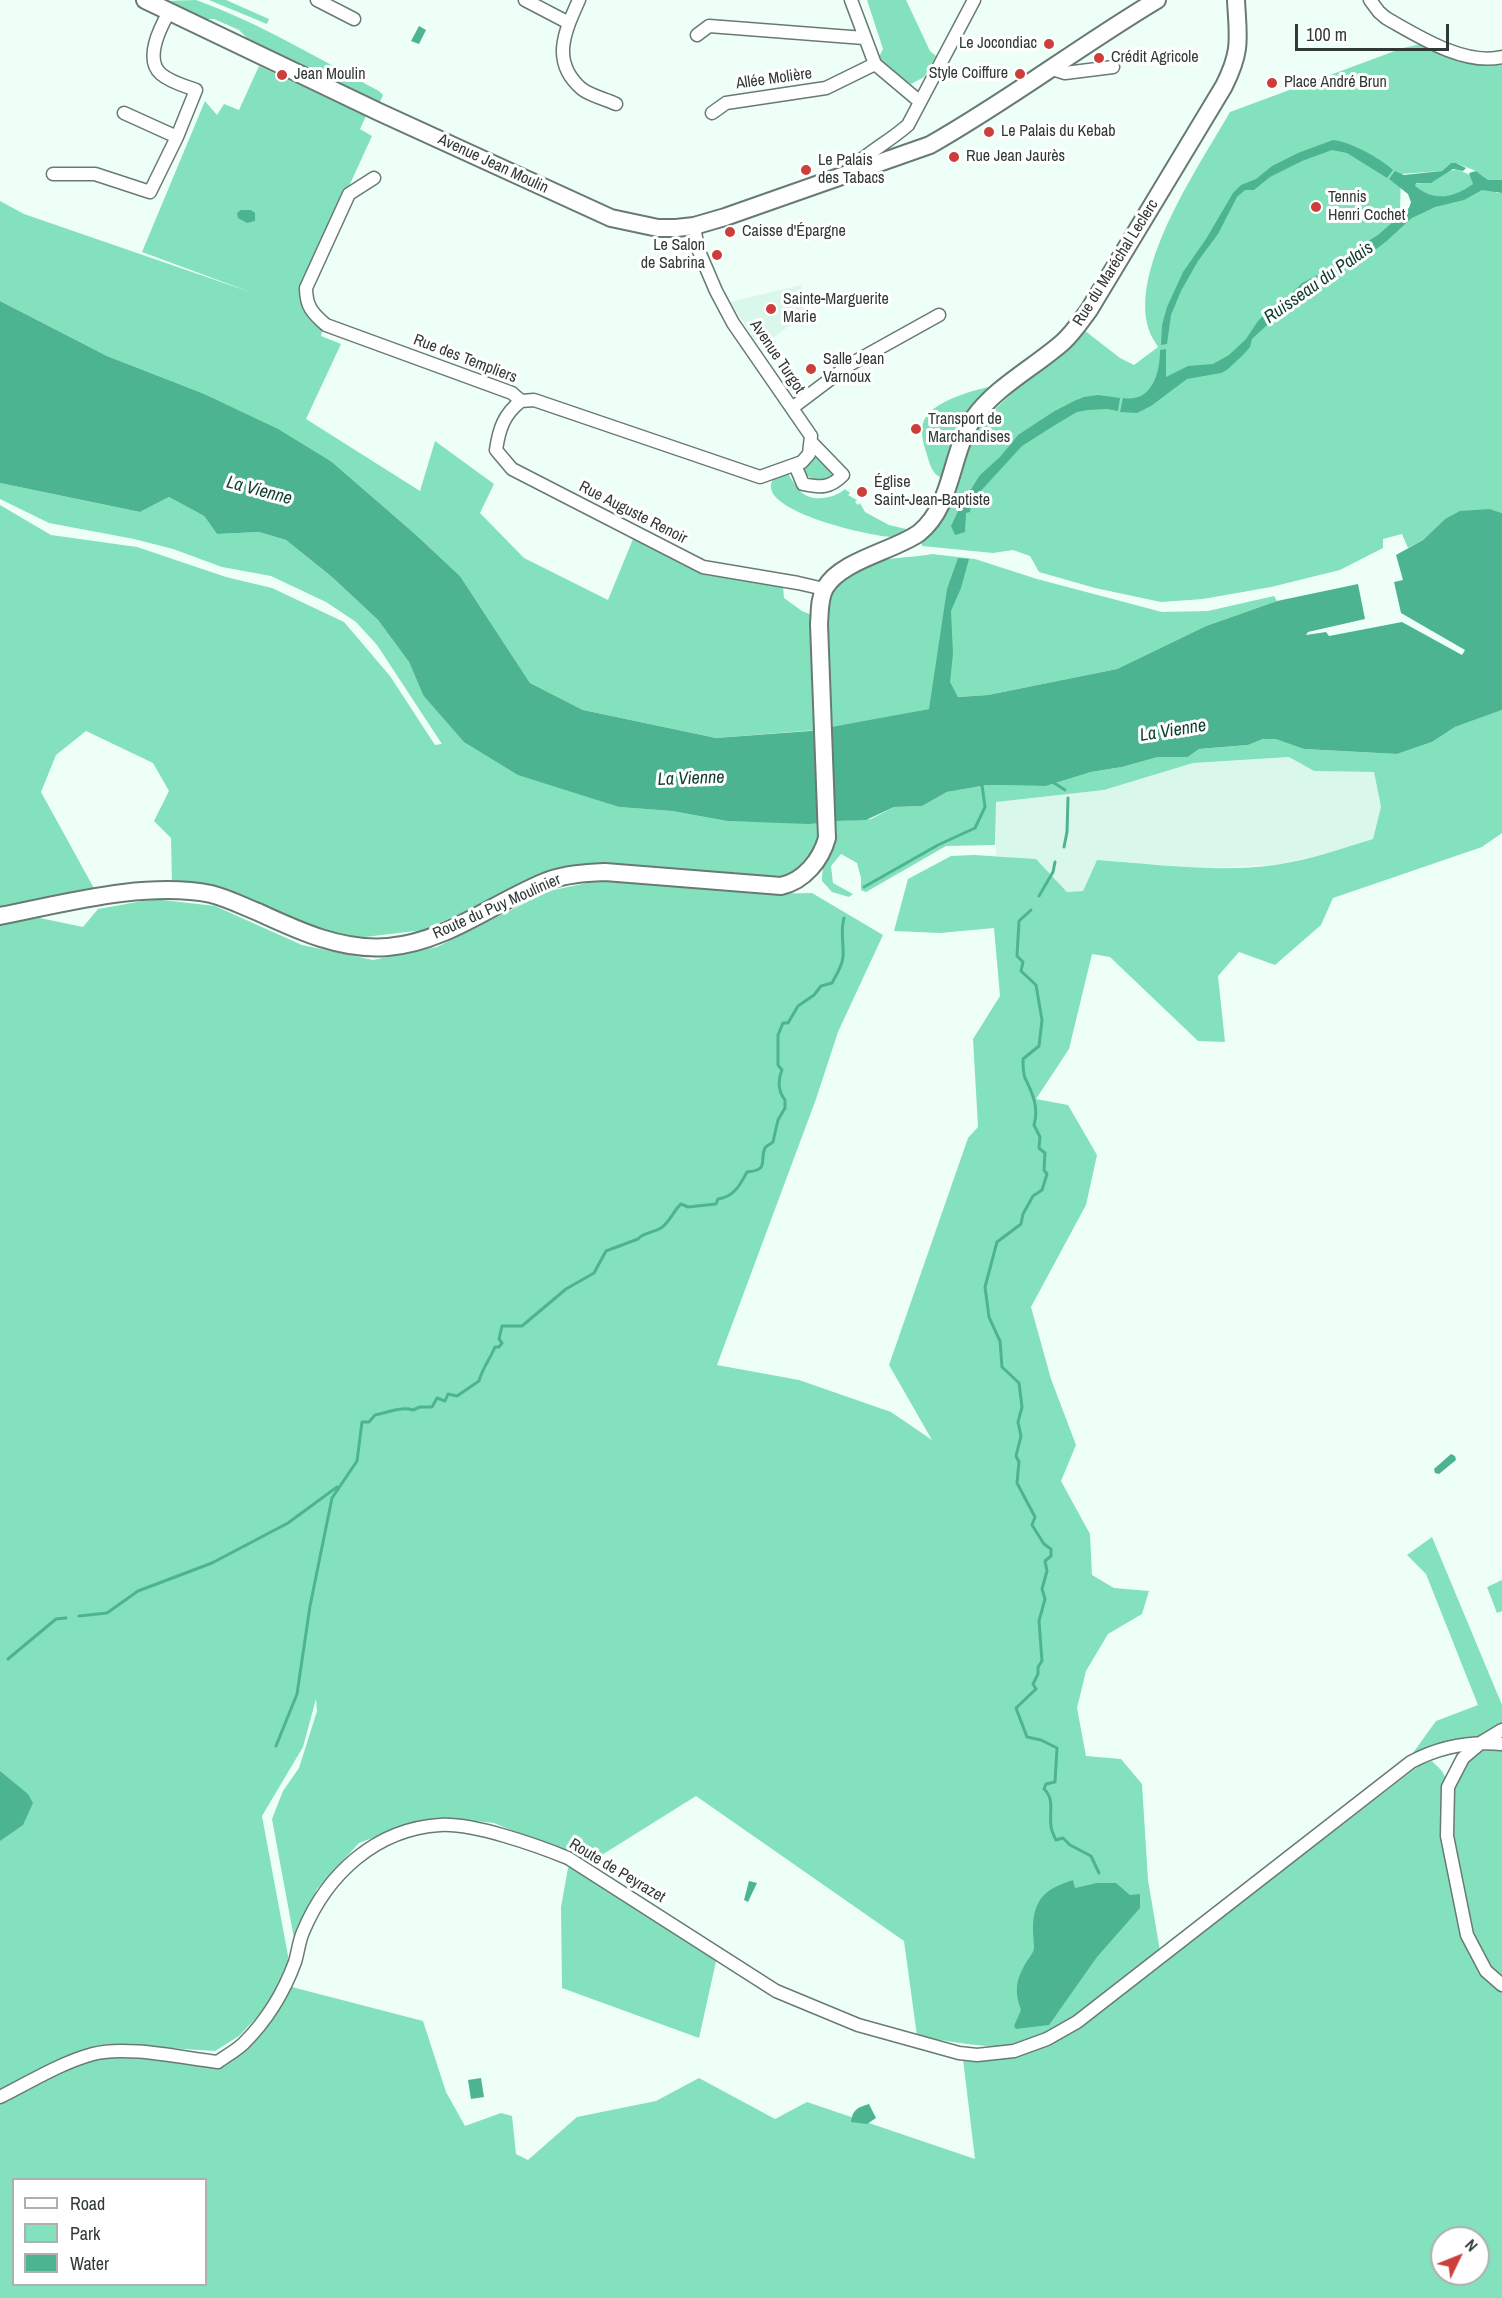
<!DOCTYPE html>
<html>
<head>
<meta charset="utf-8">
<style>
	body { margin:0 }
	#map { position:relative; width:1502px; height:2298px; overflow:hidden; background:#eefff8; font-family:"Archivo Narrow",sans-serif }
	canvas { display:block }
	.legend { position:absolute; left:12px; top:2178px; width:195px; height:108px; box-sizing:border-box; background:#fff; border:2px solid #adb0af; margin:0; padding:8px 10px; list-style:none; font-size:18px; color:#313936 }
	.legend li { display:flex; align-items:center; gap:12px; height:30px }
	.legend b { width:30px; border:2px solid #adb0af }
	.north { position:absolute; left:1430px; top:2226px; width:60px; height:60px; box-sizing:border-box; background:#fff; border:2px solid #adb0af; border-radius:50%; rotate:47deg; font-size:16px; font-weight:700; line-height:24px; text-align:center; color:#313936 }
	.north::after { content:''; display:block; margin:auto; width:21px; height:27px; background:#cc3e3a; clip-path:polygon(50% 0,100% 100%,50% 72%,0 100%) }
	.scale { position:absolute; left:1295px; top:24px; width:154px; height:27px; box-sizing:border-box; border:3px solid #313936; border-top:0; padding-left:8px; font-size:18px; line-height:21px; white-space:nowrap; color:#313936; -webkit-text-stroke:4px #fff; paint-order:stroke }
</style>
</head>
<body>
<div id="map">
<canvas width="1502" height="2298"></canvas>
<ul class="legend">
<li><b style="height:8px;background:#fff"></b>Road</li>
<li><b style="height:16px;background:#84e1be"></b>Park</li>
<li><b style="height:16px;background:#4db492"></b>Water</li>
</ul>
<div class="north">N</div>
<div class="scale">100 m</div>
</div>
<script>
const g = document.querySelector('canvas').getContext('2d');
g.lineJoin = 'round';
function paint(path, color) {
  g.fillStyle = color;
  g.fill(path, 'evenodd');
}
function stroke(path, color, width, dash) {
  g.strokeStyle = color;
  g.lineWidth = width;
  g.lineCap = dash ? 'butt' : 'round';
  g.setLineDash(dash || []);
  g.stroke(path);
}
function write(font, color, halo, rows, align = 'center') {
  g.font = font + ' "Archivo Narrow",sans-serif';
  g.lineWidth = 6;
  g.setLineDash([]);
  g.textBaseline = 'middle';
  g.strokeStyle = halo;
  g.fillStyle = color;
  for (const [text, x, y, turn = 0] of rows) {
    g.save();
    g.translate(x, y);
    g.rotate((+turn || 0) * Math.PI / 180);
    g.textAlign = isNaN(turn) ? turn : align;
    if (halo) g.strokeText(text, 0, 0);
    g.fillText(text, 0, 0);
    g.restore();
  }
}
paint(new Path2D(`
	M801 285 808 317H801L773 338 770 335 755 340 730 302Z
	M1289 757 1314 771 1374 772 1381 807 1373 839 1331 853 1274 865 1202 868 1097 860 1083 891 1067 892 1036 859 996 856 995 802 1104 790 1193 763Z`), '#daf7eb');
paint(new Path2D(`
	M196 0C260 23 319 59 379 91L383 95 380 102 252 43 239 30 214 19H203L164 1Z
	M209 0H226L269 19 267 24Z
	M867 0H906L930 51 936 56 924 77 911 84 894 74 879 57 883 49Z
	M1421 44C1447 58 1473 65 1502 65V180H1488L1476 171 1456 163H1451L1442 171 1401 174 1400 211 1388 240 1412 218 1415 183C1440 185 1441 171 1455 170 1465 169 1488 187 1497 193H1502V513L1490 509 1445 519 1423 540 1408 548 1402 534 1383 539V548L1340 570 1271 587 1203 599 1161 602 1095 588 1039 572 1030 556 1013 550 993 553 922 546 921 541 949 502 974 436 986 418 1013 392 1057 358 1084 330 1120 358 1134 365 1158 347C1154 340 1150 335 1148 327 1131 264 1200 165 1230 112L1403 48Z
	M259 66 366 116 360 129 372 136 301 291C302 308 305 321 323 328L321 336 341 344 306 419 420 491 435 441 494 484 480 513 524 558 608 600 633 539 706 575 783 586 784 598 802 611 812 615 817 730 716 738 583 710 530 683 460 576 415 534 332 462 202 393 107 356 0 301V201L24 214 253 293 142 252 205 101 217 115 224 104 239 110Z
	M1002 385 942 478C932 474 930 465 927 455 924 445 920 434 923 423 929 401 981 387 1002 385Z
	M815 454 836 475 822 484 806 475 802 469 811 461Z
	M787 472C791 478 796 487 801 492 813 503 835 498 845 489L850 493 848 495 857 500 855 502 858 505 860 503 865 512 889 525 906 529 909 532C904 534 898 538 892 537 869 536 774 514 771 488 770 485 772 482 773 479Z
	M0 483 140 512 169 497 204 516 217 534 259 532 286 540 332 577 378 620 409 662 423 695 574 792 619 807 672 811 727 821 818 823V842L801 867 783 878 759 881 602 863 551 872 424 930 348 939 172 884 171 838 154 821 169 791 153 763 86 731 56 755 41 792 96 892 0 909V505L51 535 137 547 226 577 272 588 344 622 390 676 435 745 442 744 377 645 356 622 326 602 271 576 222 567 173 549 134 539 49 523 0 499Z
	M932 554 975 559 1037 579 1162 612 1208 611 1274 596 1277 601 1206 626 1117 669 988 695 957 697 929 709 833 728C831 701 820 610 831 591 839 577 864 566 878 562 895 556 914 558 932 554Z
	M1502 710V833L1482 847 1333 898 1321 925 1275 965 1239 952 1218 976 1225 1042 1198 1041 1110 957 1092 954 1069 1049 1036 1099 1068 1105 1097 1155 1086 1205 1031 1307 1051 1379 1076 1445 1061 1481 1090 1534 1092 1575 1114 1588 1149 1591 1142 1614 1108 1634 1086 1671 1077 1708 1086 1756 1121 1759 1142 1784 1148 1880 1160 1951C1120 1981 1066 2031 1018 2044 993 2051 943 2040 917 2036L904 1941 696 1796 589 1863 494 1823 445 1818 399 1828 359 1843 317 1889 295 1944 272 1819 283 1791 299 1768 317 1711 316 1699 303 1747 262 1816 289 1961 276 1992 258 2016 239 2036 215 2051 107 2044 83 2050 0 2089V924L40 918 83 927 98 909 154 899 215 906 302 945 373 960 437 947 549 891 601 880 764 894 812 893 883 935 838 1032 816 1099 717 1365 799 1380 891 1412 932 1440 889 1365 968 1138 978 1127 973 1039 1000 996 994 928 940 933 894 931 908 879 951 856 974 855 1036 859 1067 892 1083 891 1097 860C1155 864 1217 873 1275 865 1309 860 1341 849 1373 839L1381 807 1374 772 1314 771 1289 757 1193 763 1104 790 996 802 995 845 946 846 866 892 861 890V878L857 863 841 854 831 866 833 883 853 894 849 897 832 892 822 881C822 858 834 843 836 821L871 819 894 807 922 806 947 792 987 785 1046 786 1091 772 1122 767 1158 757H1188L1199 749 1248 745 1263 739 1276 738 1304 749 1397 754 1432 742 1455 727Z
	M1432 1537 1502 1705V1724L1484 1736 1463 1739 1410 1757 1436 1721 1478 1705 1426 1574 1407 1555Z
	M1502 1580V1611L1497 1613 1487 1587Z
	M1484 1748 1502 1751V2298H0V2100L91 2059 129 2054 193 2065 219 2063 288 1986 423 2021 446 2092 465 2126 501 2113 512 2116 516 2154 528 2160 577 2117 656 2101 699 2078 775 2119 807 2102 975 2159 963 2059C1016 2059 1039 2051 1083 2024L1420 1765 1432 1761 1442 1771 1447 1781 1454 1846C1452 1806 1446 1772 1484 1748ZM14 2180H206V2284H14ZM1442 2238H1478V2274H1442Z
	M573 1865 717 1957 699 2038 562 1988 561 1907 568 1868Z`), '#84e1be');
paint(new Path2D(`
	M419 26 426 30 419 44 411 41Z
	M1333 140C1351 142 1380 158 1393 170L1387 178 1347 153 1332 150 1302 161 1270 177 1254 190H1245L1237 197 1218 234 1198 261 1181 291 1171 315 1167 344 1161 345 1162 325 1167 307 1183 272 1206 239 1233 193 1241 185 1256 179 1272 166 1298 153Z
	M1451 163H1456L1466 168 1463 171 1453 169 1431 183H1416L1415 186C1435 202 1453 198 1473 184L1469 173 1476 171 1488 180H1502V193L1482 190 1464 200 1435 207 1412 218 1388 240 1371 253 1352 261 1330 281 1322 284 1279 314 1252 339 1250 347 1244 354 1227 370 1221 373 1187 379 1151 406 1137 413 1120 412 1123 398C1152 403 1160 373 1160 350L1166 349V377L1188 366 1213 364 1229 355 1246 339 1258 321 1274 305 1290 295 1302 283 1324 272 1348 254 1378 235 1409 208 1411 202 1408 194 1389 179 1395 171 1404 175 1442 171Z
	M241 210H251L255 213V221L247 223 238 218 237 213Z
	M0 301 107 356 202 393 278 429 332 462 415 534 460 576 530 683 583 710 716 738 810 731 929 709 947 589 958 558 969 559 961 588 951 611 953 654 950 682 958 697 988 695 1117 669 1206 626 1277 601 1358 584 1365 619 1308 632 1306 635 1326 632 1329 636 1402 622 1462 655 1465 650 1401 613 1394 582 1403 580 1396 555 1423 540 1445 519 1460 511 1490 509 1502 513V710L1455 727 1432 742 1397 754 1304 749 1276 739H1263L1248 745 1199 749 1188 757H1158L1122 767 1091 772 1046 786 987 785 947 792 922 806 894 807 866 820 836 821 809 824 727 821 672 811 619 807 518 775 464 742 423 695 409 662 378 620 332 577 286 540 259 532 217 534 204 516 169 497 140 512 0 483Z
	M1098 395 1120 398 1118 411 1107 409 1088 410 1077 412 1055 425 1022 446 978 494 976 502 971 503 970 512 966 513 965 532 955 535 951 526 961 505 980 475 1000 457 1018 435 1053 412 1074 401 1084 397Z
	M1451 1454 1455 1456 1456 1460 1439 1474 1435 1473 1434 1469Z
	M0 1771 28 1794 33 1803 23 1825 0 1841Z
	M1073 1880 1075 1888 1097 1883H1116L1130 1895 1140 1894V1908L1097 1957 1049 2025 1016 2029 1014 2026 1021 2010C1014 1990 1016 1979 1027 1961 1029 1958 1033 1953 1034 1949 1034 1943 1033 1936 1033 1930 1033 1899 1045 1889 1073 1880Z
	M749 1881 757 1883 748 1902 744 1900Z
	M481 2078 484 2097 471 2099 468 2080Z
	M869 2104 876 2118 867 2124 851 2122C852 2110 858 2107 869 2104Z`), '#4db492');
stroke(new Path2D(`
	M1051 781 1065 790
	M1064 847 1067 832 1068 798
	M864 887 938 845 975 828 985 807 982 785
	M1039 896 1053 872 1055 862
	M1031 910 1019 921 1017 956 1023 962 1021 971 1036 985 1042 1020 1039 1046 1023 1059C1023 1065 1023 1073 1025 1078 1033 1094 1039 1108 1034 1125L1040 1137 1039 1148 1045 1153 1044 1170 1047 1174 1042 1190 1033 1196 1023 1214 1021 1224 997 1242 985 1287 989 1317 1000 1341 1002 1367 1019 1383 1022 1407 1018 1422 1021 1436 1016 1456 1019 1462 1017 1483 1035 1517 1032 1525 1044 1544 1051 1549V1556L1045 1561 1047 1571 1042 1589 1045 1599 1039 1621 1042 1661 1038 1667V1674L1033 1684 1036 1689 1016 1708 1027 1737 1041 1740 1057 1748 1055 1782 1046 1784 1044 1789C1055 1799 1049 1813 1051 1826 1051 1830 1054 1836 1056 1840L1063 1838 1070 1845 1091 1856 1099 1873
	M79 1616 107 1613 138 1591 212 1563 288 1523 337 1487
	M8 1659 56 1619 66 1618
	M276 1746 297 1694 310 1606 332 1498 357 1461 362 1422H369L375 1415C387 1413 400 1406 413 1410L420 1407H432L437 1398 445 1401 448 1394 457 1396 479 1381C482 1369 490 1359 495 1347H499L502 1343 499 1339 502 1326H522L566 1289 594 1273 606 1251 638 1239C644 1232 653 1233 661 1228 670 1222 673 1211 681 1204L688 1207 716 1204 718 1199C734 1197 740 1185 747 1172 770 1170 759 1161 765 1148 767 1145 771 1144 773 1142L778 1120 785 1108V1100C778 1091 778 1080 782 1070L778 1065V1035L783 1023H788L798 1006 814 995 821 986 832 983C836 975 842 967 843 957 844 943 840 932 844 918`), '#4db492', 3);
const minor = new Path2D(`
	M317 0 354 19
	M525 0 569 23
	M579 0C565 31 550 62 582 89 591 96 606 99 616 104
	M851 0 875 64 919 101
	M1370 0 1379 12 1386 18C1418 36 1464 66 1502 57
	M697 35 709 26 864 38
	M1049 68 1065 73 1113 67
	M124 113 177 137
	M712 113 726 103 826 88 875 64
	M856 172 855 165C872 150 891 140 908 125L974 0
	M53 174H95L150 192 177 137 196 90C185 86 170 82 161 74 144 59 160 28 169 12
	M374 178 349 194 306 288C306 306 312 313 326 325L512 393 521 401 534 400 760 477 802 462 809 454 811 436 733 323 716 291 698 249 694 226
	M521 401C504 414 499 429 496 450L512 469 703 567 798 583 824 589
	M792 408 849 365 939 315
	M795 465 803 484C821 488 830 488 843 475L812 443
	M1502 1730 1482 1742 1463 1758 1448 1787 1447 1836 1467 1935 1486 1971 1502 1985
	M0 2097C30 2082 60 2063 93 2054 127 2045 182 2058 218 2062 226 2056 237 2050 244 2043 266 2021 284 1992 295 1962 298 1952 299 1941 303 1932 327 1874 376 1829 440 1825 474 1823 536 1845 568 1858L776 1991 858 2025 959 2053 977 2055 1014 2051 1047 2039 1077 2022 1411 1762C1439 1747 1470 1741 1502 1744`);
const major = new Path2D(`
	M145 0 379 112 611 218 658 228H676L694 226 725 217 930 145C1008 101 1080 46 1157 0
	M0 916C66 903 146 881 211 894 227 898 243 906 258 912 299 931 342 951 388 947 447 942 494 902 547 881 566 874 586 873 605 872L781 886C804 881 821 860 827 838L819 624C820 612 819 599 825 588 841 560 894 551 919 533 953 506 950 454 973 419 995 387 1035 367 1063 342 1073 333 1081 321 1089 310L1224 86C1242 50 1238 39 1236 0`);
stroke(minor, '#687a73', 15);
stroke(major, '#687a73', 20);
stroke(minor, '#fff', 12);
stroke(major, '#fff', 16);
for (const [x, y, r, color] of [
	[1049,44,6,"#cc3e3a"],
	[1099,58,6,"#cc3e3a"],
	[1020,74,6,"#cc3e3a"],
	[282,75,6,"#cc3e3a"],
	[1272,83,6,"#cc3e3a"],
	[989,132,6,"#cc3e3a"],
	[954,157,6,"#cc3e3a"],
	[806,170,6,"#cc3e3a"],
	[1316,207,6,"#cc3e3a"],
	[730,232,6,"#cc3e3a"],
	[717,255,6,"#cc3e3a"],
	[771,309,6,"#cc3e3a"],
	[811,369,6,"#cc3e3a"],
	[916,429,6,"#cc3e3a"],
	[862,492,6,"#cc3e3a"]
]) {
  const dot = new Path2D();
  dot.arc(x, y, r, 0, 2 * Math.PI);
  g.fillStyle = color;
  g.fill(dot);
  stroke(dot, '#fff', 2);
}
write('16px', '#313936', '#fff', [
	["Le Jocondiac",1037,44,"right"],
	["Crédit Agricole",1111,58],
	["Style Coiffure",1008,74,"right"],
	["Jean Moulin",294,75],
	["Place André Brun",1284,83],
	["Le Palais du Kebab",1001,132],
	["Rue Jean Jaurès",966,157],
	["Le Palais",818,161],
	["des Tabacs",818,179],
	["Tennis",1328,198],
	["Henri Cochet",1328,216],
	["Caisse d'Épargne",742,232],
	["Le Salon",705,246,"right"],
	["de Sabrina",705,264,"right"],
	["Sainte-Marguerite",783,300],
	["Marie",783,318],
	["Salle Jean",823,360],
	["Varnoux",823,378],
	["Transport de",928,420],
	["Marchandises",928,438],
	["Église",874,483],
	["Saint-Jean-Baptiste",874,501]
], 'left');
write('16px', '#313936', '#fff', [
	["Allée Molière",774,79,-8],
	["Avenue Jean Moulin",493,164,25],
	["Rue du Maréchal Leclerc",1116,263,-58],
	["Avenue Turgot",777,357,56],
	["Rue des Templiers",465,359,21],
	["Rue Auguste Renoir",633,513,27],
	["Route du Puy Moulinier",497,907,-24],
	["Route de Peyrazet",617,1871,31]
]);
write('italic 18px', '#0f3d2f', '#fff', [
	["Ruisseau du Palais",1319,283,-35],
	["La Vienne",259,491,15],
	["La Vienne",1173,731,-9],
	["La Vienne",691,779,-2]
]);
</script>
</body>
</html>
